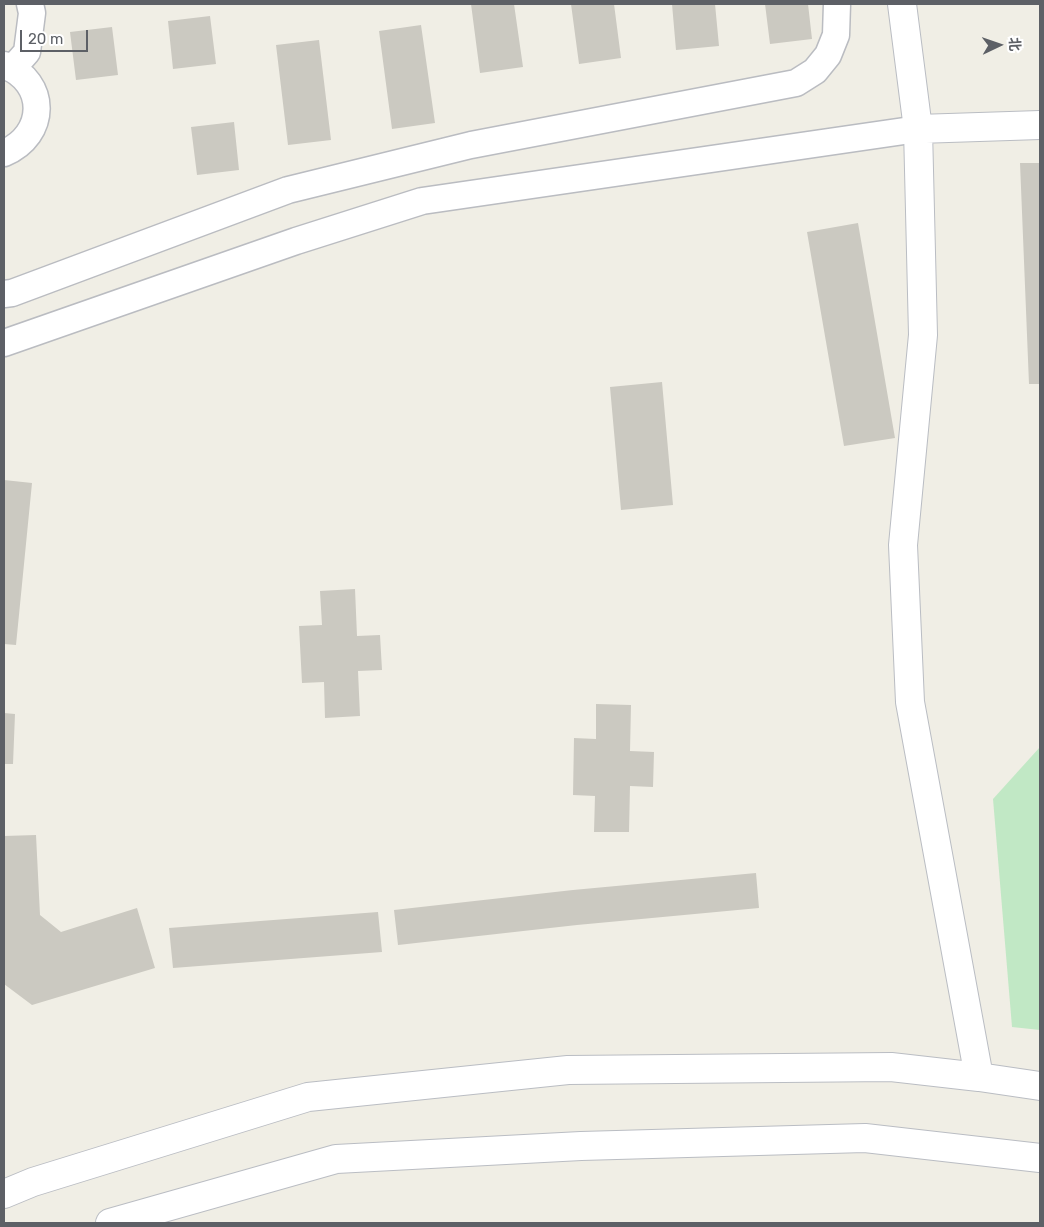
<!DOCTYPE html>
<html>
<head>
<meta charset="utf-8">
<style>
	body { margin:0 }
	#map { position:relative; width:1044px; height:1227px; overflow:hidden; background:#f0eee5; font-family:Rubik,"Noto Sans SC",sans-serif }
	canvas { display:block }
	.frame { position:absolute; inset:0; border:5px solid #5d6066; pointer-events:none }
	.north { position:absolute; left:974px; top:20px; width:50px; height:50px; -webkit-text-stroke:4px #fff; paint-order:stroke; rotate:87deg; font-size:14px; font-weight:700; line-height:20px; text-align:center; color:#5d6066 }
	.north::after { content:''; display:block; margin:auto; width:18px; height:22px; background:#5d6066; clip-path:polygon(50% 0,100% 100%,50% 72%,0 100%) }
	.scale { position:absolute; left:20px; top:30px; width:68px; height:22px; box-sizing:border-box; border:2px solid #5d6066; border-top:0; padding-left:6px; font-size:15px; line-height:18px; white-space:nowrap; color:#5d6066; -webkit-text-stroke:4px #fff; paint-order:stroke }
</style>
</head>
<body>
<div id="map">
<canvas width="1044" height="1227"></canvas>
<div class="frame"></div>
<div class="north">北</div>
<div class="scale">20 m</div>
</div>
<script>
const g = document.querySelector('canvas').getContext('2d');
g.lineJoin = 'round';
function paint(path, color) {
  g.fillStyle = color;
  g.fill(path, 'evenodd');
}
function stroke(path, color, width, dash) {
  g.strokeStyle = color;
  g.lineWidth = width;
  g.lineCap = dash ? 'butt' : 'round';
  g.setLineDash(dash || []);
  g.stroke(path);
}
paint(new Path2D(`
	M1040 747V1030L1012 1027 993 799Z`), '#c1e8c5');
paint(new Path2D(`
	M471 4H514L523 67 480 73Z
	M571 4H614L621 58 579 64Z
	M672 4H715L719 46 676 50Z
	M765 4H808L812 39 770 44Z
	M210 16 216 64 173 69 168 21Z
	M421 25 435 123 392 129 379 31Z
	M112 27 118 75 76 80 70 32Z
	M319 40 331 140 288 145 276 45Z
	M234 122 239 170 197 175 191 127Z
	M1020 163H1040V384H1029Z
	M858 223 895 438 844 446 807 232Z
	M662 382 673 505 621 510 610 387Z
	M4 480 32 483 16 645 4 644Z
	M355 589 357 636 380 635 382 670 358 671 360 716 325 718 324 682 302 683 299 626 322 625 320 591Z
	M596 704 631 705 630 751 654 752 653 787 630 786 629 832H594L595 796 573 795 574 738 596 739Z
	M4 713 15 714 13 764H4Z
	M36 835 40 915 61 932 137 908 155 968 32 1005 4 984V836Z
	M756 873 759 908 577 925 398 945 394 910 573 890Z
	M378 912 382 952 173 968 169 928Z`), '#cbc9c1');
const street = new Path2D(`
	M4 65C48 82 47 135 4 153
	M12 69 27 52 32 13 30 4
	M4 294 12 293 288 190 471 145 796 83 815 71 828 55 836 35 837 4
	M4 343 296 241 422 201 918 129`);
const secondary = new Path2D(`
	M902 4 918 129 923 335 903 545 910 702 979 1077
	M918 129 1040 125
	M4 1194 33 1182 308 1097 568 1070 891 1067 979 1077 1040 1086
	M110 1223 336 1159 581 1146 865 1138 1040 1158`);
stroke(street, '#babcc1', 29);
stroke(secondary, '#babdc3', 30);
stroke(street, '#fff', 26);
stroke(secondary, '#fff', 28);
</script>
</body>
</html>
